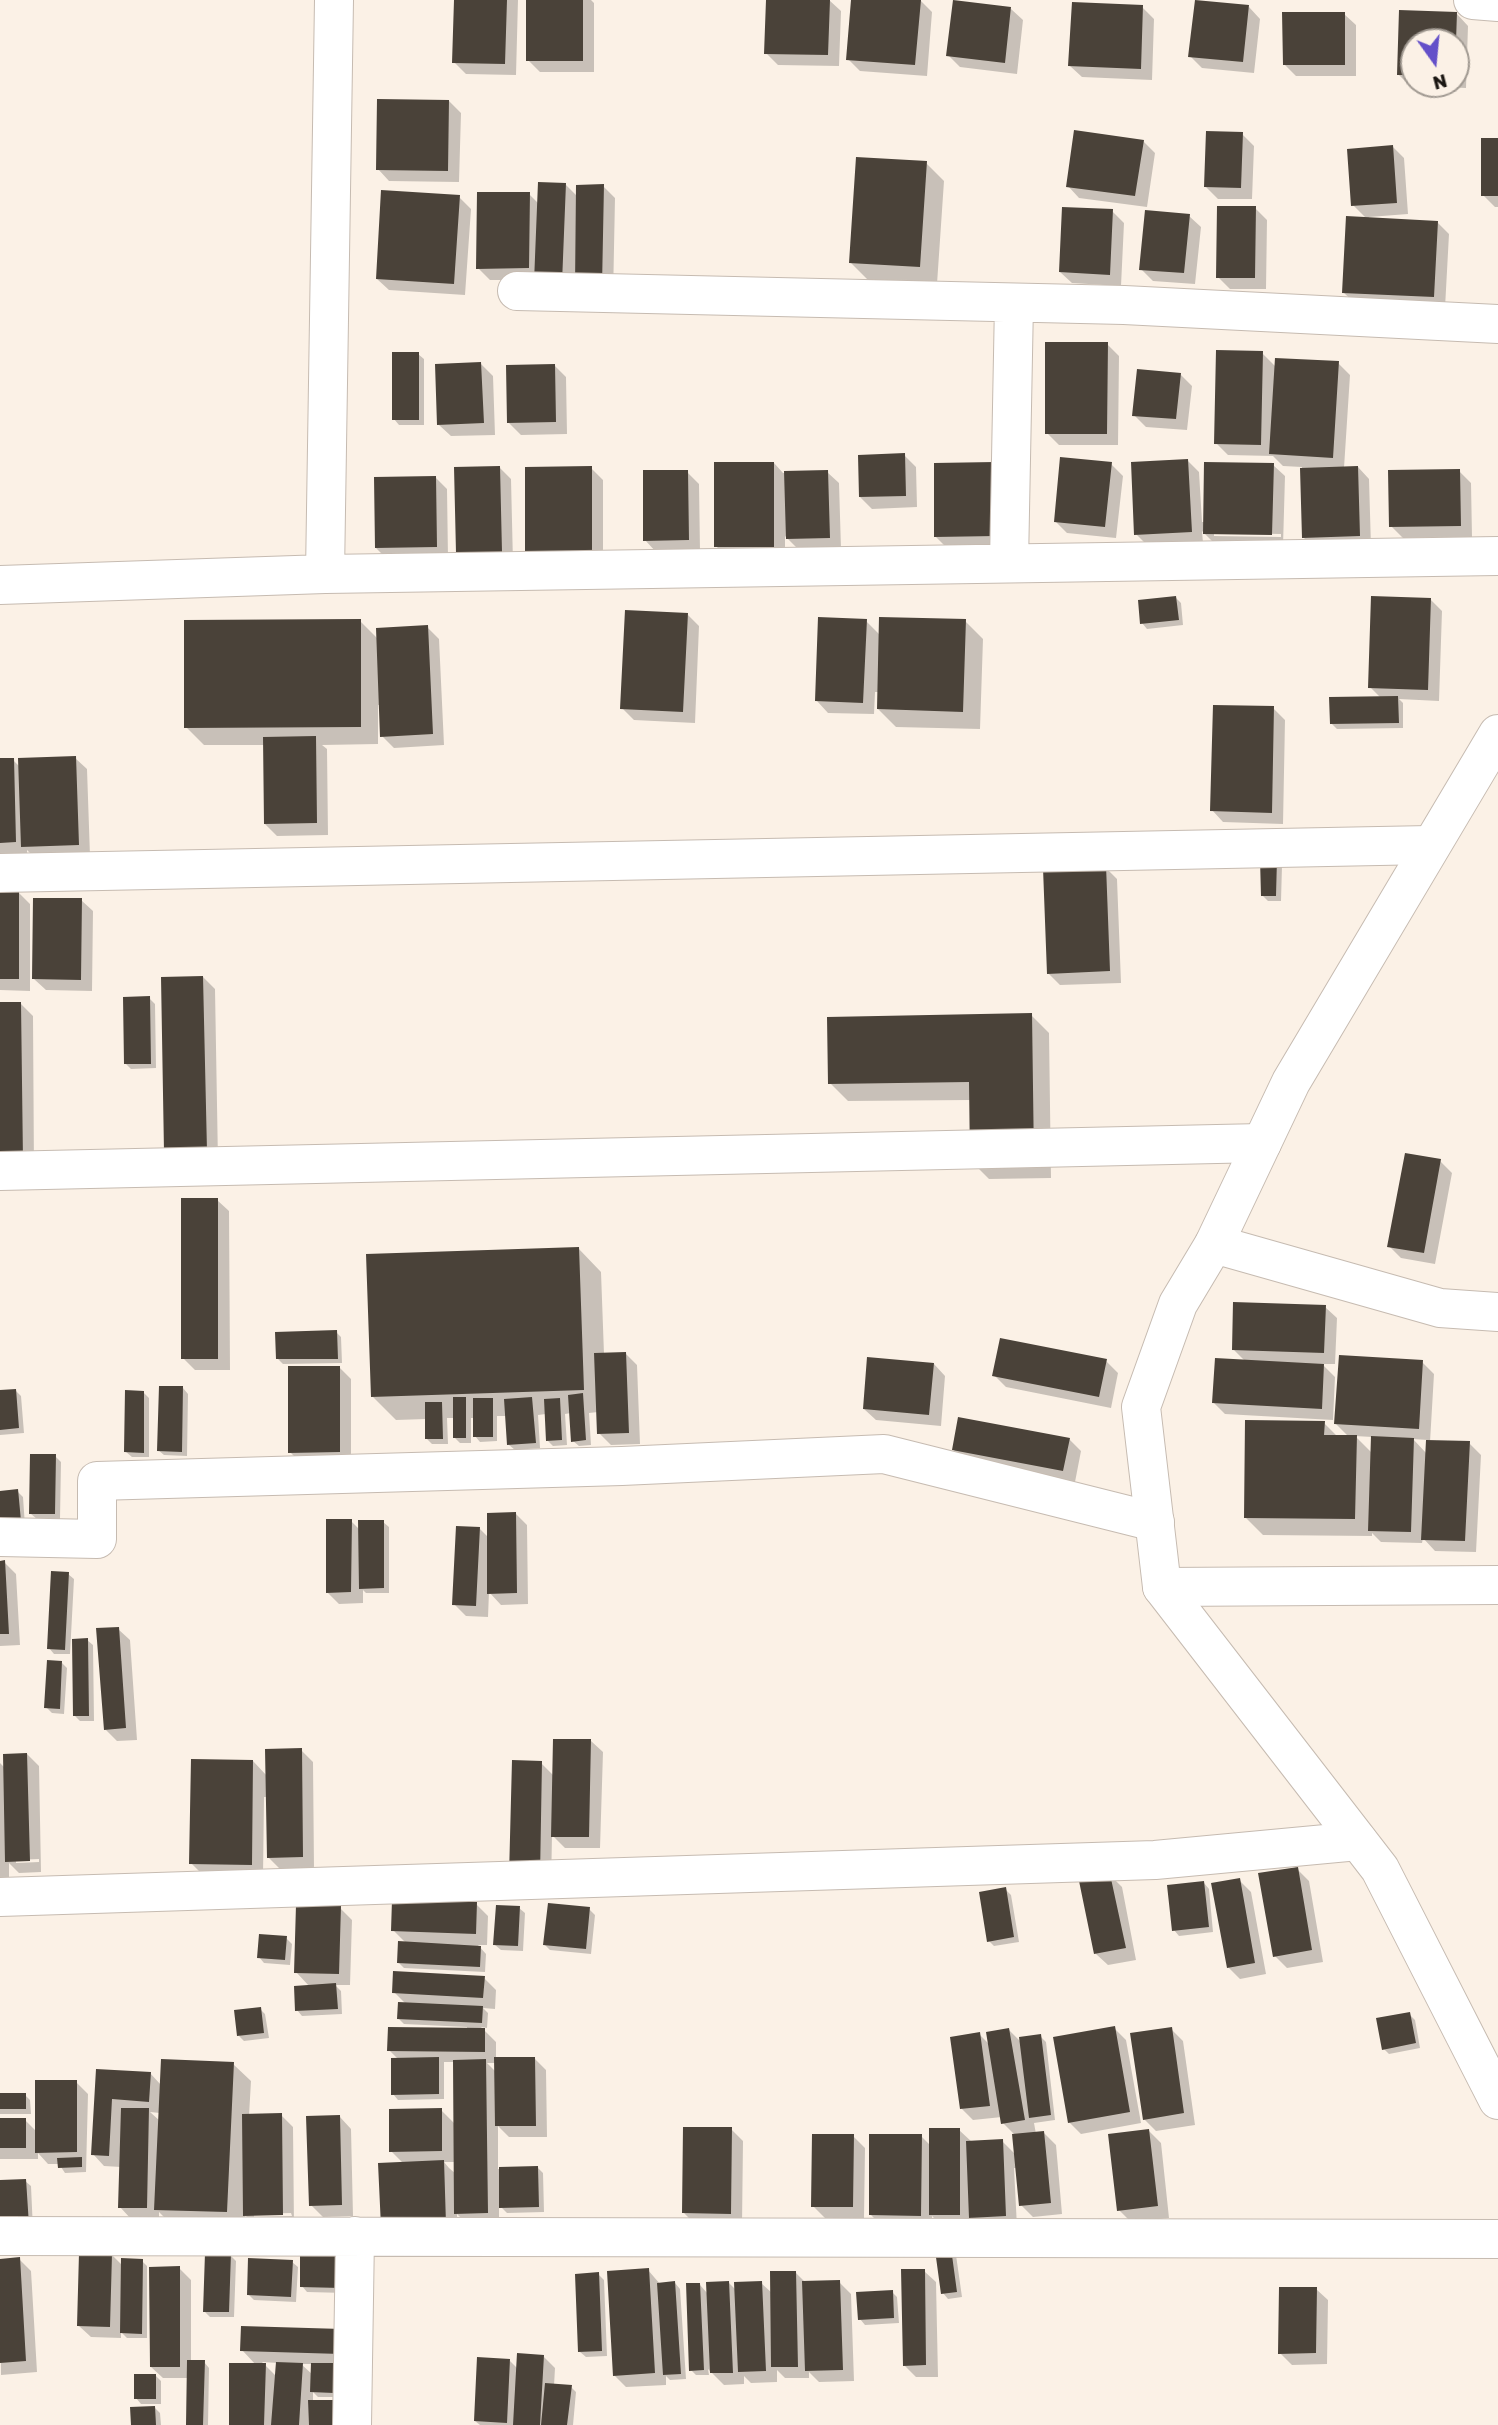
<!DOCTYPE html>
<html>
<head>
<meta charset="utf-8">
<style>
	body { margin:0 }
	#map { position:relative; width:1498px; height:2425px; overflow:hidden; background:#fbf1e6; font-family:Rubik,sans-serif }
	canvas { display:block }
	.north { position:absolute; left:1400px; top:28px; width:70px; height:70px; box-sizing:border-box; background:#fbf1e6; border:2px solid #a19a92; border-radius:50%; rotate:165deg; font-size:19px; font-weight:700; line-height:28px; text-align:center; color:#1b1713 }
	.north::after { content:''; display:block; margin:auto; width:24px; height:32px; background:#6450c9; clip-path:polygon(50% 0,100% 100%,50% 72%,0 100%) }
</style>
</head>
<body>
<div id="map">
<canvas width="1498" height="2425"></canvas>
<div class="north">N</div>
</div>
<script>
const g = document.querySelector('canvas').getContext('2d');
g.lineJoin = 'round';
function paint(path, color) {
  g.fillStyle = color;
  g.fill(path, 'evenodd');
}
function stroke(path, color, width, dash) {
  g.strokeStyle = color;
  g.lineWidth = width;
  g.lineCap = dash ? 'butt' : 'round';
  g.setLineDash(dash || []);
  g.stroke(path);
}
paint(new Path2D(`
	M456 0H518L516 75 466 74 454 62Z
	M528 0H591L594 3V72H540L528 60Z
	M767 0H829L841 11 839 66 778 65 766 53Z
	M853 0H920L932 12 927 76 860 71 848 59Z
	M1142 7 1154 19 1152 80 1082 77 1070 66Z
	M1249 7 1260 19 1254 73 1202 68 1190 56Z
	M1011 9 1023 20 1017 74 960 67 948 55Z
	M1401 12 1457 14 1468 26 1466 88 1410 86 1398 74ZM1414 42H1456V84H1414Z
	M1344 14 1356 25V76H1296L1284 64Z
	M449 101 461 113 459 182 389 181 378 169Z
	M1242 134 1254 146 1252 199H1218L1206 187Z
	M1498 140V207H1495L1483 195Z
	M1143 141 1155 153 1147 207 1079 198 1068 186Z
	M1392 146 1404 158 1408 214 1369 217V219L1437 222 1449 234 1445 308 1356 304 1344 293 1367 219 1353 205Z
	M926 163 944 181 937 284 868 280 850 262Z
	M566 185 578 197 603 186 615 198 613 298 536 280H490L478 268 529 194 539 204Z
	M459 197 471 209 465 295 389 290 377 279Z
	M1255 208 1267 220 1266 289H1230L1218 277Z
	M1112 211 1124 223 1121 286 1072 283 1060 272Z
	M1189 216 1201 227 1195 284 1153 281 1141 269Z
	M1107 344 1119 356 1118 445H1059L1047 433Z
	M1262 353 1276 367 1338 363 1350 375 1344 468 1358 467 1369 479 1371 547 1315 549 1303 537 1302 467 1283 466 1273 456 1228 455 1216 443Z
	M418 354 424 359V425H399L394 419Z
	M481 364 493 376 495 435 451 436 439 425Z
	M554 365 566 377 567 434 521 435 509 423Z
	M1180 374 1192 386 1187 430 1146 427 1134 415Z
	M904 455 916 467 917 507 872 509 860 497Z
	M1187 460 1199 472 1202 522H1205L1273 465 1285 476 1283 546 1216 545 1202 531 1203 543 1148 546 1136 534ZM1214 533 1281 534V537L1214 536Z
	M774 463 783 473 827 472 839 483 841 549 799 550 785 536V558H727L716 546Z
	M935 464 1007 547 947 548 935 536Z
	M1111 464 1123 476 1116 538 1067 533 1055 521Z
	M499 467 511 479 513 563 469 564Z
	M591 468 603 480V563H539Z
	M1459 471 1471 483 1472 537 1403 538 1391 526Z
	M687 472 699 484 700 551 656 552 645 540Z
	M435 477 447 489 448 558 388 560 376 548Z
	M1176 598 1181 603 1183 625 1147 629 1142 623Z
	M1430 599 1442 611 1439 701 1399 699 1403 703V728L1337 729 1331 723 1381 698 1370 687Z
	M688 615 699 626 695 723 634 720 622 708Z
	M360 621 378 639 427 627 439 639 444 745 394 748 382 736 381 705H378V744L322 745 327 749 328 835 277 836 265 824 264 745H204L186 727Z
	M866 621 880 635 965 621 983 639 980 729 896 727 878 709 879 692H875L874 714 828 713 817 701Z
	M1273 708 1285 720 1283 824 1223 822 1212 810Z
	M75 758 87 769 90 856 35 858 27 850V853L0 854V760H13L20 767Z
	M1276 861 1282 866 1281 901H1268L1262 895Z
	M1105 867 1117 879 1121 983 1060 985 1048 973Z
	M0 892H18L30 904V991L0 990Z
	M81 900 93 911 92 991 46 990 34 979Z
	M203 977 215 989 218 1162 178 1163Z
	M149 998 155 1004 156 1068 131 1069 125 1063Z
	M0 1004H21L33 1016 34 1172 0 1173Z
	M1031 1015 1049 1033 1051 1178 989 1179 972 1162 971 1100 848 1101 830 1083Z
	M1440 1161 1452 1173 1435 1264 1401 1258 1389 1246Z
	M217 1200 229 1211 230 1370H195L183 1358Z
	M578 1248 601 1272 604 1354 625 1353 637 1365 640 1444 611 1445 599 1433 598 1412 589 1413 591 1445 579 1446 573 1441 571 1413 565 1414 567 1445 553 1446 548 1441 546 1414 538 1415 540 1448 515 1450 509 1445 507 1416H497V1441L480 1442 475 1436V1418H471V1443H460L454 1437V1418H447L448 1444H432L427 1439 426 1419 396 1420 373 1397Z
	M1325 1307 1337 1318 1335 1364H1322L1335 1377 1333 1420 1225 1414 1213 1402 1245 1361 1234 1350Z
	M336 1332 341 1337 342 1363 283 1364 278 1359Z
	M1106 1361 1118 1373 1111 1408 1006 1387 994 1375Z
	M1422 1362 1434 1374 1430 1442 1469 1443 1481 1455 1476 1552 1435 1551 1423 1538 1422 1543 1381 1542 1372 1533V1536L1263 1535 1245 1517 1323 1422 1338 1437H1349L1336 1424ZM1355 1436 1372 1437V1453ZM1413 1439 1428 1440 1427 1454Z
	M934 1364 945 1376 941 1426 876 1420 864 1409Z
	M339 1367 351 1379V1463L302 1464 290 1452Z
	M183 1388 188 1394 187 1456 164 1455 158 1450Z
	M16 1391 21 1396 24 1433 0 1435V1392Z
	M143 1392 149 1398V1457H132L126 1452Z
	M1069 1439 1081 1451 1075 1482 965 1461 954 1450Z
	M55 1456 61 1462 60 1519H37L31 1514Z
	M17 1491 23 1497 25 1526 0 1493Z
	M516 1514 527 1525 528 1604 501 1605 489 1592 488 1617 466 1616 454 1604 479 1528 489 1538Z
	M351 1521 360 1530 383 1522 389 1527V1593H366L363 1590V1603L339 1604 327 1592Z
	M0 1562H4L16 1574 20 1645 0 1646Z
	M68 1574 74 1579 70 1654H54L49 1648Z
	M118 1629 130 1640 137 1740 117 1741 105 1729Z
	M87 1640 93 1645 94 1721H80L75 1716Z
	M62 1663 67 1668 64 1714 52 1713 46 1707Z
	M591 1741 603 1752 600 1848H565L552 1835 551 1888 523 1887 541 1763 554 1776Z
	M301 1750 313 1762 314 1869H280L268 1857 267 1797H264L263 1876 203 1875 191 1863 253 1761 267 1776Z
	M27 1754 39 1766 41 1872 19 1873 9 1863V1879H0V1763L5 1768ZM39 1859V1862L16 1863V1860Z
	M1297 1869 1309 1881 1323 1962 1287 1968 1275 1956Z
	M1110 1875 1122 1887 1136 1960 1108 1965 1096 1954Z
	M1239 1880 1251 1892 1266 1974 1240 1979 1228 1967Z
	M1204 1883 1209 1889 1213 1932 1179 1936 1174 1930Z
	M1005 1889 1011 1895 1019 1942 994 1946 989 1941Z
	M476 1904 488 1916 487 1945H478L486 1954 485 1972 404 1968 398 1962 406 1943 393 1930Z
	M340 1908 352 1920 350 1985H335L341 1991 342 2014 302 2016 297 2010 310 1987 296 1972Z
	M519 1908 525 1913 523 1951 501 1950 495 1945Z
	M589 1909 595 1915 591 1954 550 1950 544 1944Z
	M286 1938 292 1944 290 1965 264 1963 259 1957Z
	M484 1978 496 1990 495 2009 483 2008 488 2013 487 2028 481 2027 496 2042V2059L534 2058 546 2070 547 2137H509L498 2126V2169L537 2167 543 2173 544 2212 507 2213 499 2205V2225H468L457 2214V2235L403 2163 391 2151 441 2110 455 2124V2062H444V2099L398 2100 393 2094 398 2059 389 2050 467 2030V2027L404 2024 398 2018 406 2004 394 1992ZM487 2063H496V2072ZM444 2162H456V2174L449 2168Z
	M260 2009 265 2014 269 2038 244 2041 239 2036Z
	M1409 2014 1415 2020 1420 2048 1389 2054 1384 2049Z
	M1114 2028 1126 2040 1141 2123 1081 2134 1069 2122Z
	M1171 2029 1183 2041 1195 2125 1156 2131 1144 2119Z
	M1009 2030 1022 2043 1040 2036 1046 2042 1055 2120 1034 2123 1036 2134 1044 2133 1056 2145 1062 2214 1033 2217 1021 2205 1017 2168H1014L1017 2227 983 2229 971 2217V2226H942L932 2216V2227H883L871 2215 921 2136 930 2145 959 2130 972 2142 1002 2141 1016 2155 1014 2134 1003 2123 1002 2117 973 2120 962 2109 979 2034 990 2045Z
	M233 2064 251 2081 249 2116 281 2115 293 2127 294 2226 257 2227 245 2215 244 2229 174 2227 159 2212V2219H131L120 2207 121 2167 104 2166 93 2154 97 2071 150 2073 161 2085ZM150 2112 160 2113V2121ZM291 2213 292 2216 254 2217V2214Z
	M76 2082 88 2094 86 2172 65 2173 59 2164H48L38 2153V2159H0V2120H25L36 2131Z
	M0 2095H25L30 2100 31 2114H0Z
	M340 2117 351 2129 353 2216 323 2217 311 2205Z
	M731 2129 743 2141 742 2225H696L684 2213Z
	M1149 2131 1161 2143 1169 2218 1131 2222 1119 2210Z
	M853 2136 865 2148 864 2218H825L813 2206Z
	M25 2181 31 2186 33 2230 0 2182Z
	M937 2251 956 2255 962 2297 948 2299 943 2293Z
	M302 2254 346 2293 307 2292 302 2286Z
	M112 2255 123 2266 142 2261 147 2266V2338H127L121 2332V2338L91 2337 79 2326Z
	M230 2255 236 2261 234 2317H210L205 2312Z
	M19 2259 31 2271 37 2372 1 2375 0 2260Z
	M292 2262 298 2267 296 2302 254 2300 248 2294Z
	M179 2268 191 2280V2362H204L209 2368 208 2425H188L189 2378H163L151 2367Z
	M648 2270 660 2284 675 2283 680 2289 686 2379 670 2380 666 2376V2385L626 2387 614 2375Z
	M924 2271 936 2282 938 2377H916L904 2365Z
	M796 2273 806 2283 839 2282 851 2294 854 2381 819 2382 809 2372V2378H785L777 2370V2382L751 2383 744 2376V2384L724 2385 708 2369 709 2375H696L691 2370 700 2285 708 2294 729 2283 736 2290 761 2283 772 2293Z
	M598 2274 604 2280 607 2356 586 2357 580 2352Z
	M1316 2289 1328 2300 1327 2364 1292 2365 1280 2353Z
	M892 2292 897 2297 899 2323 865 2325 860 2319Z
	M341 2331 339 2397H318L313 2392V2402L342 2425H230L256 2365 242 2350ZM262 2362 278 2363 277 2377ZM301 2364H313V2375Z
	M543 2356 555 2368 554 2386 571 2387 576 2392 573 2425H480L475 2421 510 2361 518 2369Z
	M156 2376 161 2381V2404H141L136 2398Z
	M155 2408 160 2413 161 2425H133Z`), '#0003');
paint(new Path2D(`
	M454 0H507L505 64 452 63Z
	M526 0H583V61H526Z
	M766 0H830L828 55 764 54Z
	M851 0H921L915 65 846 60Z
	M953 0 1011 7 1005 63 946 56Z
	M1195 0 1249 5 1243 62 1188 57Z
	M1072 2 1143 5 1141 69 1068 66Z
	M1399 10 1457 12 1456 42H1414V75H1397Z
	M1282 12H1345V65H1283Z
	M377 99 449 100 448 171 376 170Z
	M1074 130 1144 140 1135 196 1066 187Z
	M1206 131 1243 132 1241 188 1204 187Z
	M1481 138H1498V196H1481Z
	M1393 145 1397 203 1351 206 1347 149Z
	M856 157 927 161 920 267 849 263Z
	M538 182 566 183 562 283 534 282Z
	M604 184 602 287 575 286 576 185Z
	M381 190 460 195 454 284 376 279Z
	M477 192H530L529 268 476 269Z
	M1217 206H1256L1255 278H1216Z
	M1062 207 1113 209 1110 275 1059 272Z
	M1145 210 1190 214 1184 273 1139 270Z
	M1346 216 1438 221 1434 297 1342 293Z
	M1045 342H1108L1107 434H1045Z
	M1216 350 1263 351 1261 445 1214 444Z
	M392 352H419V420H392Z
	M1275 358 1339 361 1333 458 1269 454Z
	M481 362 484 423 437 425 435 364Z
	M555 364 556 422 507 423 506 365Z
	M1137 369 1181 373 1176 419 1132 416Z
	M905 453 906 496 859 497 858 455Z
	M1060 457 1112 462 1105 527 1054 522Z
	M1188 459 1192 532 1134 535 1131 462Z
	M714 462H774V547H714Z
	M995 462 996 536 934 537V463Z
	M1204 462 1274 463 1272 535 1203 534Z
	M500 466 502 552 456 553 454 467Z
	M592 466V551L525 552V467Z
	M1358 466 1360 536 1302 538 1300 468Z
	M1460 469 1461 526 1389 527 1388 470Z
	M643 470H688L689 540 643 541Z
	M828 470 830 538 786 539 784 471Z
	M436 476 437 547 375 548 374 477Z
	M1176 596 1179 620 1140 624 1138 600Z
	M1371 596 1431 598 1428 690 1368 688Z
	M625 610 688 613 683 712 620 709Z
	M818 617 867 619 863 703 815 701Z
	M879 617 966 619 963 712 877 709Z
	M361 619V727L184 728V620Z
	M428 625 433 734 380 737 376 628Z
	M1398 696 1399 723 1330 724 1329 697Z
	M1213 705 1274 706 1272 813 1210 811Z
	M316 736 317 823 264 824 263 737Z
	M76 756 79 845 21 847 18 758Z
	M0 758H14L16 842 0 843Z
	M1260 859H1277L1276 896H1261Z
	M1106 865 1110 971 1047 974 1043 868Z
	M0 890H19V979H0Z
	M33 898H82L81 980 32 979Z
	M203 976 207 1151 164 1152 161 977Z
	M150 996 151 1064H124L123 997Z
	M0 1002H21L23 1161H0Z
	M1032 1013 1034 1161 970 1162 969 1082 828 1084 827 1017Z
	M1405 1153 1441 1159 1424 1253 1387 1247Z
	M181 1198H218V1359H181Z
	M579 1247 584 1390 371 1397 366 1254Z
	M1233 1302 1326 1305 1324 1353 1232 1350Z
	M337 1330 338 1359H276L275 1332Z
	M1000 1338 1107 1359 1099 1397 992 1376Z
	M626 1352 629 1433 597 1434 594 1353Z
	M1339 1355 1423 1360 1419 1429 1334 1424Z
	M867 1357 934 1363 929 1415 863 1409Z
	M1215 1358 1324 1364 1322 1409 1212 1403Z
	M288 1366H340V1452L288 1453Z
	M159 1386H183L182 1452 157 1451Z
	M16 1389 19 1428 0 1430V1390Z
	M125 1390 144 1391V1453L124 1452Z
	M583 1393 586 1440 571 1442 568 1395Z
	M453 1397H466V1438H453Z
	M532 1397 536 1443 507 1445 504 1399Z
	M473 1398H493V1437H473Z
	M560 1398 562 1440 546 1441 544 1399Z
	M425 1402H442L443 1439H425Z
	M958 1417 1070 1438 1063 1471 952 1450Z
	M1245 1420 1325 1421 1324 1435H1357L1355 1519 1244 1518Z
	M1371 1436 1414 1438 1411 1532 1368 1531Z
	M1426 1440 1470 1441 1465 1541 1421 1540Z
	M30 1454H56L55 1514H29Z
	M18 1489 21 1521 0 1523V1491Z
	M516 1512 517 1593 487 1594V1513Z
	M326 1519H352L351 1592 326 1593Z
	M358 1520H384V1588L359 1589Z
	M456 1526 480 1527 476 1606 452 1605Z
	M5 1560 9 1634H0V1561Z
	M51 1571 69 1572 65 1650 47 1649Z
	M119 1627 126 1728 104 1730 96 1628Z
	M88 1638 89 1716H73L72 1639Z
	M47 1660 62 1661 60 1709 44 1708Z
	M553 1739H591L589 1837H551Z
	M302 1748 303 1857 267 1858 265 1749Z
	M27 1753 30 1861 5 1862 3 1754Z
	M191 1759 253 1760 252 1865 189 1864Z
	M512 1760 542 1761 540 1877 509 1876Z
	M1298 1867 1312 1950 1273 1957 1258 1873Z
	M1110 1874 1126 1948 1094 1954 1079 1881Z
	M1240 1878 1255 1963 1227 1968 1211 1883Z
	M1204 1881 1209 1927 1172 1931 1167 1885Z
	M1006 1887 1014 1937 987 1942 979 1892Z
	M392 1900 477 1902 476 1934 391 1931Z
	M548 1903 590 1907 586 1949 543 1945Z
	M296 1905 341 1906 339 1974 294 1973Z
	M496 1905 520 1906 518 1946 493 1945Z
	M259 1934 287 1936 285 1960 257 1958Z
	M398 1941 481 1946 480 1967 397 1963Z
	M393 1971 485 1976 483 1998 392 1993Z
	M336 1983 338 2009 295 2011 294 1986Z
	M398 2002 483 2006 482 2023 397 2019Z
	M261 2007 264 2033 237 2036 234 2010Z
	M1410 2012 1416 2043 1382 2050 1376 2018Z
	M1115 2026 1130 2112 1068 2123 1053 2037Z
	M388 2027 485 2028V2052L387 2051Z
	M1172 2027 1184 2113 1143 2120 1130 2033Z
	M1009 2028 1025 2120 1001 2124 986 2032Z
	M980 2032 990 2106 960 2109 950 2037Z
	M1041 2034 1051 2115 1029 2118 1019 2037Z
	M439 2057V2094L391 2095V2058Z
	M494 2057H535L536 2126H495Z
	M161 2059 234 2062 227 2212 154 2210Z
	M486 2059 488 2213 454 2214 453 2060Z
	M96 2069 151 2072 149 2102 112 2099 109 2156 91 2155Z
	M35 2080H77V2152L35 2153Z
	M0 2093H26V2109H0Z
	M121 2108H149L147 2208H118Z
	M442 2108V2151L389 2152V2109Z
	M282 2113 283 2215 243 2216 242 2114Z
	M340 2115 342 2205 309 2206 306 2116Z
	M0 2118H26V2148H0Z
	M683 2127H732L731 2214 682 2213Z
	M929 2128H960V2215H929Z
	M1149 2129 1158 2206 1117 2211 1108 2134Z
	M1044 2131 1051 2203 1019 2206 1012 2134Z
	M812 2134H854L853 2207H811Z
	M869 2134H922L921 2216 869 2215Z
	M1003 2139 1006 2216 969 2218 966 2141Z
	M82 2157V2167L58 2168 57 2158Z
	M444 2160 446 2224 381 2227 378 2163Z
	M538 2166 539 2207 499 2208V2167Z
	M26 2179 29 2225 0 2227V2180Z
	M951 2248 957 2292 941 2294 935 2250Z
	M300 2252 342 2253 341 2288 300 2287Z
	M79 2253 112 2254 110 2327 77 2326Z
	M205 2253H231L229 2312H203Z
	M20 2257 26 2361 0 2363V2259Z
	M121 2258 143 2259 142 2334 120 2333Z
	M248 2258 293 2260 291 2297 247 2295Z
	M180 2266V2367H150L149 2267Z
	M649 2268 655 2373 613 2376 607 2271Z
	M901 2269H925L926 2365 903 2366Z
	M770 2271H796L798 2367H771Z
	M599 2272 602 2351 578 2352 575 2274Z
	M840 2280 843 2370 805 2371 802 2281Z
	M675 2281 681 2374 663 2375 657 2283Z
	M729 2281 733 2373H710L706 2282Z
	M762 2281 766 2371 738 2372 734 2282Z
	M686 2283H700L704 2370 689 2371Z
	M1279 2287H1317L1316 2353 1278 2354Z
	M893 2290 894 2318 858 2320 856 2292Z
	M241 2326 342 2329 341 2354 240 2351Z
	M517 2353 544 2355 540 2425H513Z
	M477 2357 510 2359 507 2423 474 2421Z
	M187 2360H205L203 2425H186Z
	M276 2362 303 2363 299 2425H271Z
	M229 2363H266L264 2425H229Z
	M311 2363H335L334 2393 310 2392Z
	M134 2374H156V2399H134Z
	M545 2383 572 2385 567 2425H541Z
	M308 2400H336L337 2425H309Z
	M155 2406 156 2425H131L130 2407Z`), '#4a4239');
const minor = new Path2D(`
	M1473 0 1498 2
	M517 291 1124 305 1498 324
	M1009 563 1014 303
	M325 574 334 0
	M0 585 325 574 1498 556
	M0 873 1430 845
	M0 1171 1262 1143
	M1214 1244 1440 1308 1498 1312
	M0 1537 97 1539V1481L622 1466 884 1454 1155 1522
	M1162 1587 1498 1585
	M0 1897 1155 1860 1358 1841
	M0 2236 1498 2239
	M352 2425 355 2236`);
const major = new Path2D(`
	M1498 734 1291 1082 1214 1244 1178 1304 1141 1407 1162 1587 1380 1869 1498 2100`);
stroke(minor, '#c6bbb1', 40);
stroke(major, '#c6bbb1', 40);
stroke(minor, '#fff', 38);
stroke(major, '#fff', 38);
</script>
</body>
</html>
